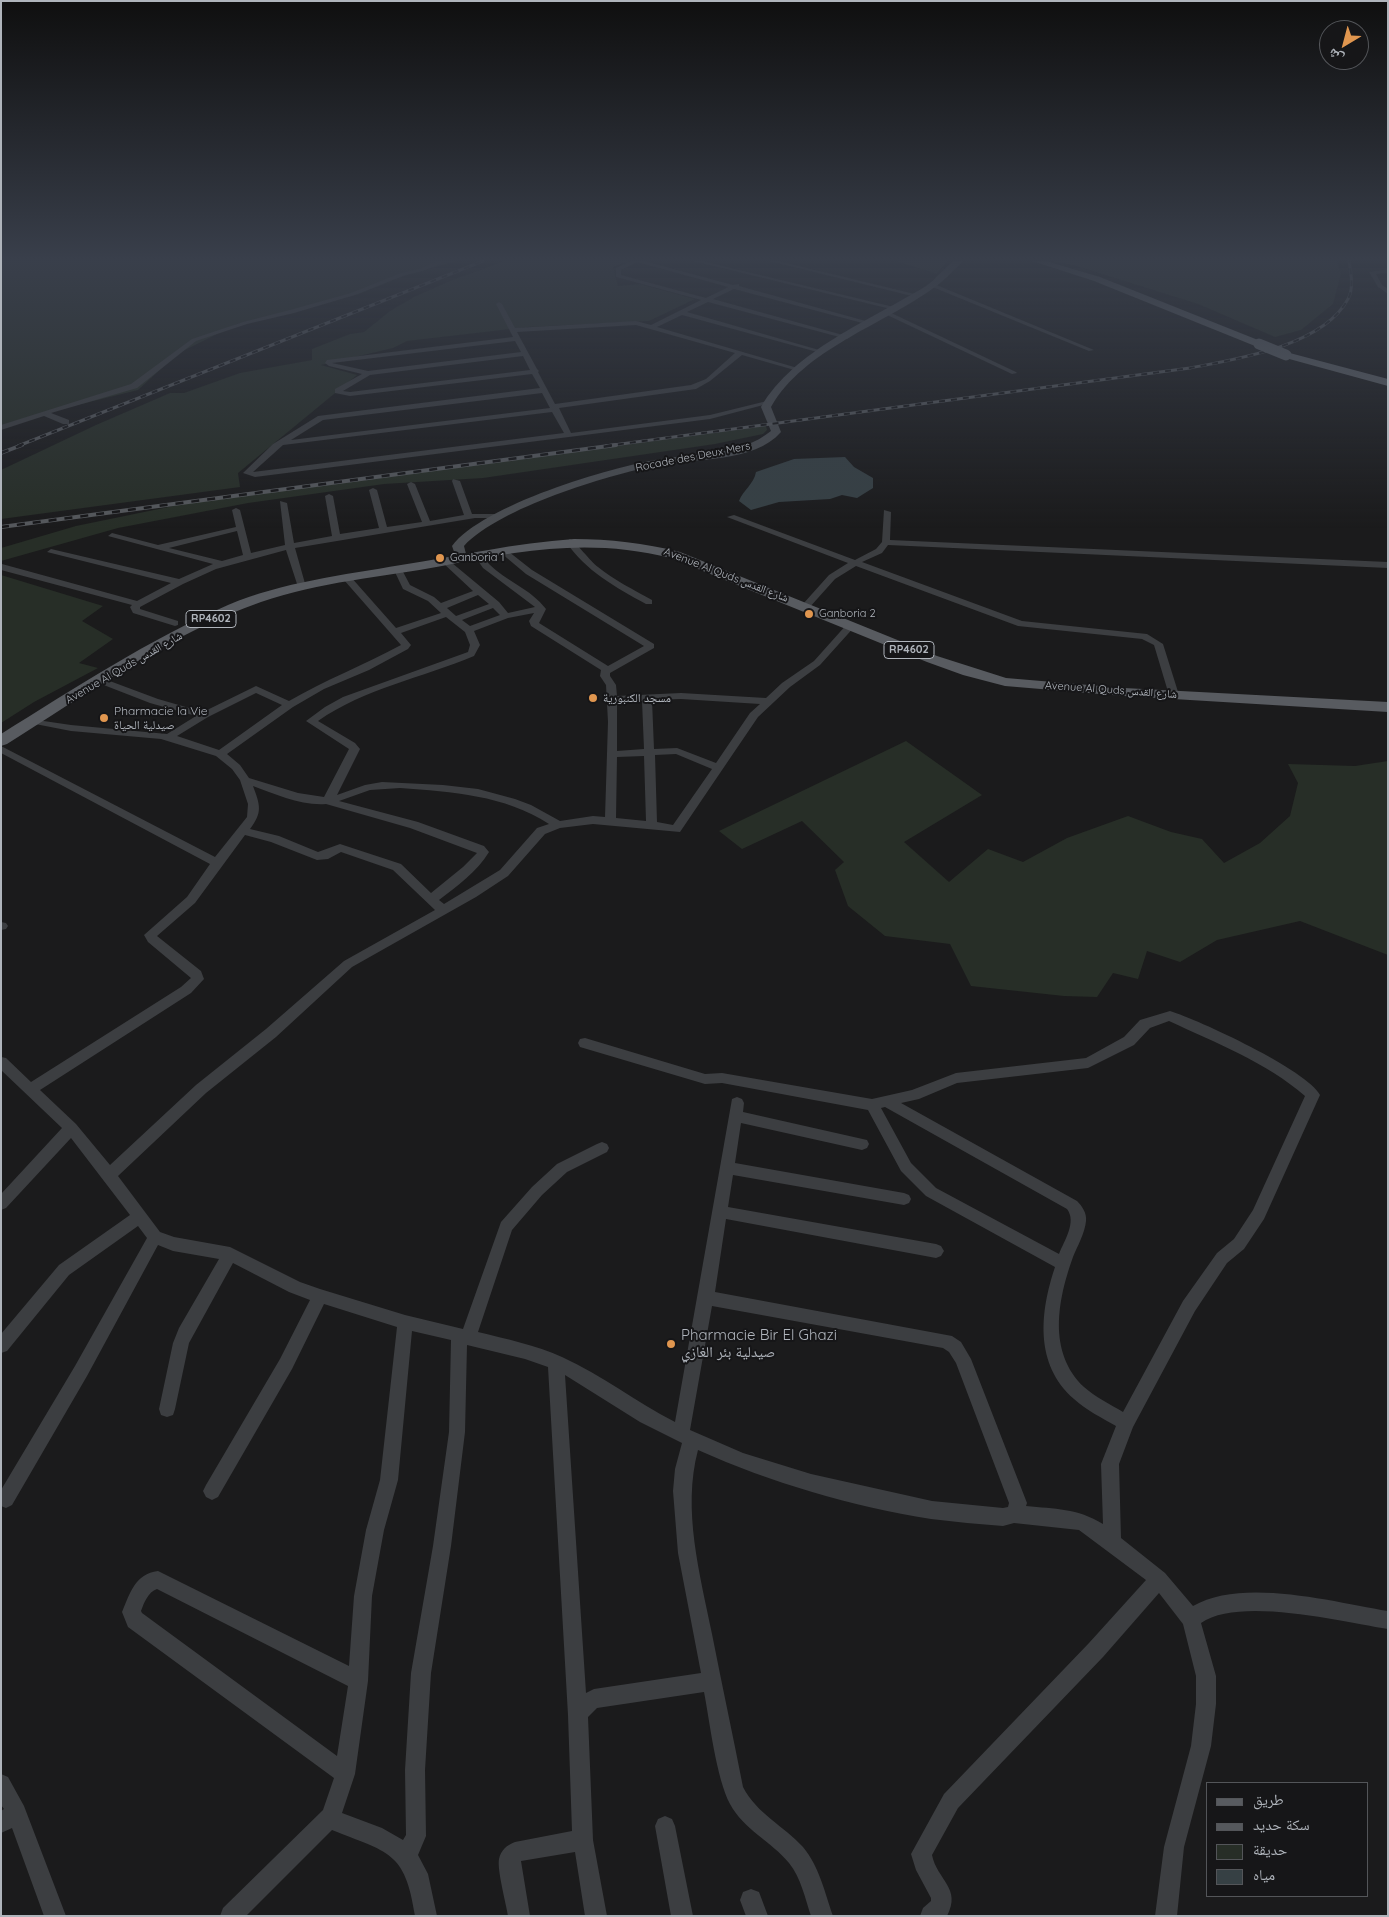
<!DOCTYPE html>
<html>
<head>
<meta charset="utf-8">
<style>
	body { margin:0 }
	#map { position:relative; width:1389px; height:1917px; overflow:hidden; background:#1b1b1c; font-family:Quicksand,"Noto Naskh Arabic",sans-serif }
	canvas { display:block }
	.frame { position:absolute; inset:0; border:2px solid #afb4bb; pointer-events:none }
	.legend { position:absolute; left:1206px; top:1782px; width:162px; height:115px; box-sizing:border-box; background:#161618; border:1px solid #535559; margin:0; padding:6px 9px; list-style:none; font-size:15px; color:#afb4bb }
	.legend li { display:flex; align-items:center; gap:10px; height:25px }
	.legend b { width:25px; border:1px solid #535559 }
	.north { position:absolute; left:1319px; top:20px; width:50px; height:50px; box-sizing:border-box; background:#161618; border:1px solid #535559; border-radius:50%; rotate:217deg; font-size:14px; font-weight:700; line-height:20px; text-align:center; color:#afb4bb }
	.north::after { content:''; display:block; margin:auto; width:18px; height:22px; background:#e0964f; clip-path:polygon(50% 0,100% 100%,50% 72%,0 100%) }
</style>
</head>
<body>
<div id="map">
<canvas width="1389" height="1917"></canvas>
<div class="frame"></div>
<ul class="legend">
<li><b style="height:6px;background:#585b60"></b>طريق</li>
<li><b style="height:6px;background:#55585c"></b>سكة حديد</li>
<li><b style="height:14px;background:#272e27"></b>حديقة</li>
<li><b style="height:14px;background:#364044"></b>مياه</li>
</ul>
<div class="north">ش</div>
</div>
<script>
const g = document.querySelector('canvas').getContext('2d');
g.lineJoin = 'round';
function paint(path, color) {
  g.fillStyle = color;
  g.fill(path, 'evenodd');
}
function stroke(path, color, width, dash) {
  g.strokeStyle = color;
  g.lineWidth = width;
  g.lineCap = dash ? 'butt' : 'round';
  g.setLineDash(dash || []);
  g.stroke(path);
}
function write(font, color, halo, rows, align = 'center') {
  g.font = font + ' Quicksand,"Noto Naskh Arabic",sans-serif';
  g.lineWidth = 4;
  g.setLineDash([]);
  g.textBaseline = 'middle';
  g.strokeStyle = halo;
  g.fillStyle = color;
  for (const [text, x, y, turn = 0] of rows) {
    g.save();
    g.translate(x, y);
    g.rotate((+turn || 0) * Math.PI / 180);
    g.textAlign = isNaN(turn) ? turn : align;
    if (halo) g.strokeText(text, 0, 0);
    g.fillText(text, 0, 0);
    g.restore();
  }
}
paint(new Path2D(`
	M1 261H456L404 276 359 294 237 324 177 354 138 390 45 413 1 429Z
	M505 261H628L613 267 618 286 640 284 695 299 649 321 528 327 407 341 393 348 321 365 357 375 238 473 240 487 1 519V470L96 425 170 393H184L240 373 312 360V349L350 334 364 332 390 311 414 297 452 280Z
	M896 261H947L937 274Z
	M1053 261H1337L1341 274 1333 304 1301 330 1275 337 1198 304 1073 265Z
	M766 426 767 430 763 434 715 444 483 478 384 484 248 503 118 528 1 561V548L76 526 188 503Z
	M1 575 103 606 82 621 113 639 79 663 98 668 34 702 1 723Z
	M906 741 982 795 904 842 949 882 988 849 1023 862 1067 838 1128 816 1171 832 1202 839 1224 863 1260 843 1290 816 1298 783 1288 764 1355 766 1388 761V955L1300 921 1217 940 1180 962 1147 951 1138 979 1113 973 1097 997 1064 996 971 986 950 944 885 936 848 906 835 870 844 862 802 821 742 849 719 831Z`), '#272e27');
paint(new Path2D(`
	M845 457 854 467 873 478V488L857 498 842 495 830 499 779 502 751 510 739 501C743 490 754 484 756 472L794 459Z`), '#364044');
paint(new Path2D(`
	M439 261H446L423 271 405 275 355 295 294 313 247 324 196 341 137 388 51 413 69 420V424H63L44 416 1 430V425L131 384 192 339 243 322 290 310 351 293 401 273 419 269Z
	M631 261H644L733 285 739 284V286L873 323 870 325 734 289 713 299 850 337 847 339 708 302 687 312 826 352 821 353 682 315 657 327 801 369 798 371 742 355 710 381 696 389 559 408 571 433 710 415 767 401 771 403 710 419 255 477 243 473 273 444 318 416 540 388 532 374 350 396 335 393V389L362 374 329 366 325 363 327 360 513 337 496 304 499 302 502 304 515 328 636 321 651 325 701 300 616 277V268ZM637 262 728 287 706 298 621 275V270ZM636 325 735 353 706 379 691 385 555 404 538 372 539 371 537 369 517 332ZM515 341 521 352 368 371 332 363ZM523 356 530 370 350 392 343 391 370 375ZM542 393 550 408 291 440 323 420ZM552 412 564 433 253 472 283 445Z
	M693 261H702L898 308 895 310Z
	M769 261H778L919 295 916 297Z
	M1388 269V273L1376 274 1382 285 1388 289V294L1378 287 1369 272Z
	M930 284H934L1094 350 1089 351 930 286Z
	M887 311 1016 372 1017 373 1012 374 885 314 884 313Z
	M453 479 460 481 472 514H503V518H475L295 548 306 587 302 590 298 587 286 550 216 569 183 584 140 607V609L178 621V625L175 626 133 613 130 607 132 605 1 570 2 564 137 601 171 583 47 552 51 549 179 579 213 564 108 536 112 533 158 545 236 527 232 510 236 508 240 510 251 553 285 545 280 501 287 503 294 543 332 536 325 496 329 494 333 496 340 534 379 528 369 490 373 488 377 490 387 527 422 522 407 484 411 482 415 484 430 521 464 515 452 481ZM237 531 243 555 222 561 169 548Z
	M884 510 891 512 890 540 1388 562V568L888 545 882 553 862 562 1022 621 1147 634 1163 644 1179 695 1174 698 1169 695 1154 645 1142 639 1018 626 856 566 835 579 809 608H803V604L829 575 848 563 727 517 734 515 855 560 876 549 882 542Z
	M570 539C576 542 590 561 598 567 614 580 634 590 652 600V604H646C615 587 586 571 566 542Z
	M504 548 532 570 654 644V648L610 673V676L616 685 617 696 681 693 766 698 782 683 814 661 848 623 851 622 856 625 820 665 790 687 758 717 680 832 593 824 560 828 545 834 508 876 476 897 352 967 276 1037 206 1093 118 1176 160 1232 174 1237 230 1247 300 1282 320 1289 405 1315 463 1329 501 1222 532 1187 557 1164 597 1144 602 1142 607 1144 609 1148 607 1152 567 1172 542 1195 512 1230 478 1332C506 1339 536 1345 562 1357 602 1375 636 1402 675 1422L732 1099 737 1097 742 1099 744 1103 743 1112 867 1140 869 1144 867 1148 862 1150 741 1123 735 1163 904 1193 909 1195 911 1199 909 1203 904 1205 733 1175 728 1207 936 1244 941 1246 944 1251 941 1256 936 1258 726 1219 715 1292 952 1336 961 1342 971 1359 1027 1503 1026 1506C1055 1509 1077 1508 1103 1524L1101 1464 1116 1426C1102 1418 1086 1410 1074 1399 1034 1364 1040 1312 1055 1267L926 1196 901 1171 868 1110 722 1083 705 1084 580 1047 578 1043 580 1039 585 1038 705 1074 722 1073 872 1099 912 1090 956 1073 1086 1058 1124 1037 1140 1020 1170 1011C1199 1020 1307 1070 1320 1095L1264 1219 1244 1249 1227 1263 1195 1311 1133 1427 1119 1464 1121 1538 1165 1573 1193 1606C1242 1577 1334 1602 1388 1611V1629C1343 1622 1239 1596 1201 1623L1216 1676V1704L1211 1746 1184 1847 1177 1916H1155L1164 1847 1191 1746 1196 1704V1676L1183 1624 1159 1593 1103 1657 958 1808 932 1855C937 1880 962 1888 947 1916H920L923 1908 931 1901V1898L916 1870 911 1854 944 1794 1089 1643 1146 1580 1079 1530 1014 1523 1003 1526C979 1524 955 1522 931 1519 851 1506 772 1483 698 1450 682 1510 700 1574 712 1634 722 1685 733 1736 743 1787 757 1814 784 1826 803 1847 819 1866 825 1893 833 1916H811C805 1898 801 1878 789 1863 771 1841 744 1830 730 1804 716 1777 710 1723 704 1692L597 1708 588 1717 593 1840 607 1916H585L575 1852 521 1861 530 1916H508C506 1903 497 1870 499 1859 501 1850 507 1845 515 1842L572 1831 568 1715 548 1367 525 1359 467 1345 465 1432 451 1546 431 1673 425 1770 426 1836 418 1855 428 1874 437 1916H415C405 1850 388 1853 332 1830L246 1916H220L223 1908 323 1810 334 1778 128 1627 122 1612C130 1593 135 1574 158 1571L349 1666 354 1596 366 1530 380 1480 397 1327 324 1304 292 1369 218 1497 212 1500 206 1497 203 1491 206 1485 280 1359 310 1300 289 1292 233 1263 189 1343 175 1409 173 1415 167 1417 161 1415 159 1409 173 1343 179 1328 219 1259 173 1251 158 1245 87 1376 12 1505 6 1508 1 1506V1490L75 1366 147 1238 138 1226 69 1275 7 1351 1 1353V1334L59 1265 130 1215 71 1138 6 1208 1 1210V1194L62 1128 1 1070V1057L6 1058 31 1082 181 987 191 978 148 942 144 935 187 897 210 864 1 753V746L215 857 247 817 248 804 240 780 232 769 216 756 161 739 71 731 30 723 29 721 30 719 71 725 167 734 196 716 150 703 96 682V678L99 677 158 699 203 712 256 686 289 701C325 680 364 665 401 645L344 580 343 578 347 575 350 576 396 628 441 613 428 601 403 589 394 570 395 568H401L410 585 434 597 441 603 473 591 443 563 442 561 446 558 499 602 508 613 535 607 483 568 474 555 478 552C484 555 485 559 489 564 506 581 531 589 546 609L539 623 608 666 644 646 526 574 501 553 500 551ZM478 595 489 604 456 616 447 608ZM493 608 500 615 470 626 462 620ZM534 613 529 621 531 626 601 670 600 676 606 685 608 722 605 817 593 816 560 821 531 805 515 799 478 789 443 785 382 782 365 785 337 795 360 749 355 743 318 721C365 688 422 678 474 656L480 645 474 631 508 618ZM446 617 465 632 470 645 468 652 343 697 325 707 306 721 349 749 324 797 298 793 249 778 240 765 227 754 293 707 324 689 369 670 408 649 411 645 401 633ZM256 693 282 705 219 750 177 736 208 717ZM681 699 760 704 750 713 716 763 677 748 654 749 652 700ZM642 701 644 749 617 751V702ZM676 754 712 769 673 825 657 822 655 755ZM644 756 646 821 616 818 617 757ZM253 786C275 794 302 806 326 804L410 828 477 853 463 867 431 893 401 864 340 844 318 852 279 836 250 829C263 812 260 805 253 786ZM400 788C453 792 504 795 549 824L537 828 500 870 444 904 439 900C457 886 477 872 489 852L484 846 418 822 339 801 370 790ZM245 835 271 842 317 860 328 859 341 852 393 870 435 910 344 961 266 1029 196 1085 110 1165 76 1124 40 1090 191 993 204 979 201 971 157 936 195 903ZM1169 1021C1216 1043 1266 1062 1305 1096L1253 1210 1234 1239 1217 1253 1183 1301 1123 1412C1110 1404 1095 1397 1084 1387 1047 1352 1058 1299 1073 1257 1077 1247 1085 1233 1086 1221 1087 1213 1082 1206 1077 1201L901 1103 919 1099 957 1083 1088 1068 1134 1045 1150 1028ZM885 1107 1067 1209C1077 1222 1064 1241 1059 1254L936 1188 911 1163 881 1108ZM712 1306 943 1348 949 1352 956 1363 1009 1503 1008 1507 1003 1508 932 1501 811 1474 743 1453 690 1430ZM412 1331 451 1340 449 1432 433 1546 411 1673 405 1770 406 1835 403 1840 382 1828 342 1813 355 1774 368 1681 372 1596 384 1530 398 1480ZM565 1375 640 1422 682 1443 675 1469 673 1491 678 1553 701 1673 594 1689 586 1693ZM157 1589 348 1686 337 1756 142 1613 141 1611C144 1603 148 1592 157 1589Z
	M1 922 6 923 8 926 6 929 1 930Z
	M1 1774 8 1777 24 1806 66 1916H44L12 1828 1 1833V1811L4 1809 1 1805Z
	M665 1816 672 1819 675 1826 693 1916H671L655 1826 658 1819Z
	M751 1889 759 1892 768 1916H746L740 1900 743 1892Z`), '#3c3e41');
paint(new Path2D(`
	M954 261H963C954 270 945 280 935 287 883 325 804 349 771 407L781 432C754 463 695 458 658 465 605 476 501 507 464 546L467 558 465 560H457L452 546C483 505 610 467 661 459 699 453 740 456 771 431L761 407C794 350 871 320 926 286 936 279 944 268 954 261Z`), '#4a4d51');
paint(new Path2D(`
	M574 539C610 539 644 543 680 552L937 656 1006 678 1124 688 1388 702V712L1124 696 1005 686 963 675 927 662 671 558C590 538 522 550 442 566 382 577 319 582 261 602 171 633 87 694 7 744L1 746V734C75 688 148 640 228 605 283 582 343 575 401 565 459 556 515 543 574 539Z`), '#585b60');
paint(new Path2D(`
	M1032 261H1046L1100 277 1263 342 1264 344 1263 346H1255L1094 281Z
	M1286 352 1388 379V386L1282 357 1281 355 1282 353Z`), '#606469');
const railFar1 = new Path2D(`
	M18 446 483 261
	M606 446 1190 368C1237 359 1323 346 1348 299 1354 288 1351 273 1349 261`);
const rail = new Path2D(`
	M1 453 22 445
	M1 527 616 445`);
stroke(railFar1, '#55585c', 3);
stroke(rail, '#55585c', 4);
stroke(railFar1, '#161618', 2, [6]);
stroke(rail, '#161618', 2.5, [8]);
stroke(new Path2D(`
	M1259 344 1286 355`), '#606469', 11);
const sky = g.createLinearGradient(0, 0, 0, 529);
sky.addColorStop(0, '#0f0f0f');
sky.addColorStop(0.49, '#393f4b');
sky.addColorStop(1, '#393f4b00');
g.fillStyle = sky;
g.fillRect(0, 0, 1389, 529);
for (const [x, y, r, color] of [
	[440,558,5,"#e0964f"],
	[809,614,5,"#e0964f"],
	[593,698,5,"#e0964f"],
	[104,718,5,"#e0964f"],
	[671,1344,5,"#e0964f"]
]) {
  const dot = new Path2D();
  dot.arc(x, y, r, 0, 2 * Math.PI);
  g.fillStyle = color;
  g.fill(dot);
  stroke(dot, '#161618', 2);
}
write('11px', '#afb4bb', '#161618', [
	["Rocade des Deux Mers",693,457,-11],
	["Avenue Al Quds شارع القدس",726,575,21],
	["Avenue Al Quds شارع القدس",124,668,-30],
	["Avenue Al Quds شارع القدس",1111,690,4]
]);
write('11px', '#afb4bb', '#161618', [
	["Ganboria 1",450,558],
	["Ganboria 2",819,614]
], 'left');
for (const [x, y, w] of [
	[211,619,50],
	[909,650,50]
]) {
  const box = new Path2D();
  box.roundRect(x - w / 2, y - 8.5, w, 17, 4);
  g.fillStyle = '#161618';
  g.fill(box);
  stroke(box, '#afb4bb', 1);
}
write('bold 11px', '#afb4bb', null, [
	["RP4602",211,619],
	["RP4602",909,650]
]);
write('12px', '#afb4bb', '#161618', [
	["مسجد الكنبورية",603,698],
	["Pharmacie la Vie",114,711],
	["صيدلية الحياة",114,725]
], 'left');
write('15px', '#afb4bb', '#161618', [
	["Pharmacie Bir El Ghazi",681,1335],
	["صيدلية بئر الغازي",681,1352]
], 'left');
</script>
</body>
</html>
